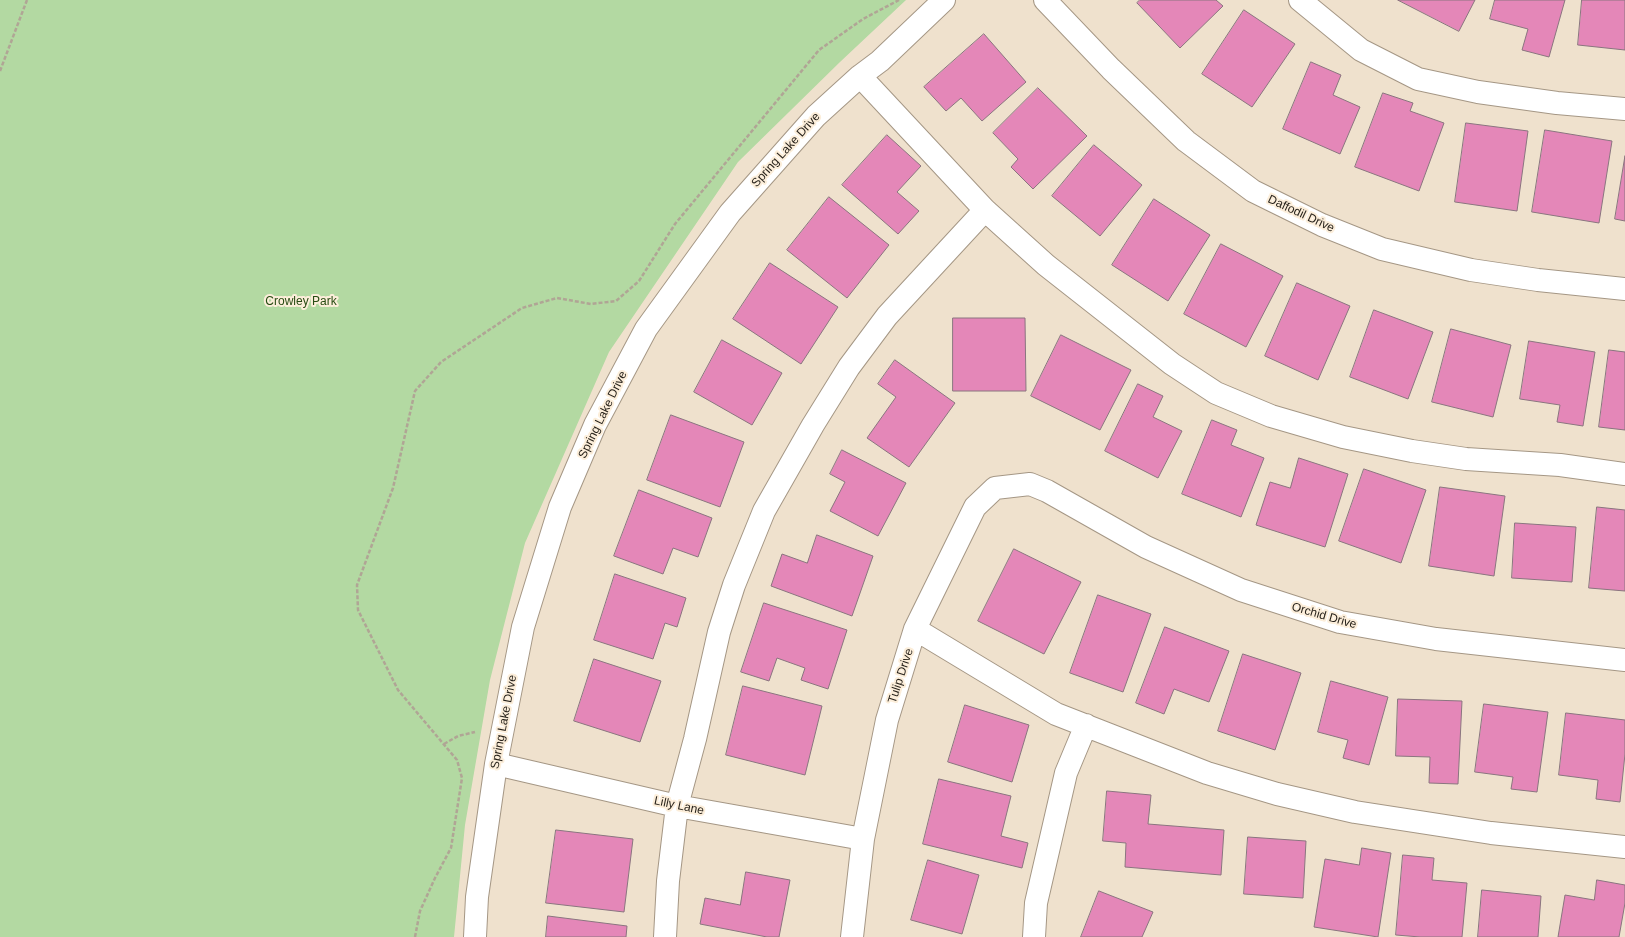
<!DOCTYPE html>
<html>
<head>
<meta charset="utf-8">
<style>
	body { margin:0 }
	canvas { display:block; background:#efe1cd }
</style>
</head>
<body>
<canvas width="1625" height="937"></canvas>
<script>
const g = document.querySelector('canvas').getContext('2d');
g.lineJoin = 'round';
function paint(path, color) {
  g.fillStyle = color;
  g.fill(path, 'evenodd');
}
function stroke(path, color, width, dash) {
  g.strokeStyle = color;
  g.lineWidth = width;
  g.lineCap = dash ? 'butt' : 'round';
  g.setLineDash(dash || []);
  g.stroke(path);
}
function write(font, color, halo, rows, align = 'center') {
  g.font = font + ' Arial,sans-serif';
  g.lineWidth = 4;
  g.setLineDash([]);
  g.textBaseline = 'middle';
  g.strokeStyle = halo;
  g.fillStyle = color;
  for (const [text, x, y, turn = 0] of rows) {
    g.save();
    g.translate(x, y);
    g.rotate((+turn || 0) * Math.PI / 180);
    g.textAlign = isNaN(turn) ? turn : align;
    if (halo) g.strokeText(text, 0, 0);
    g.fillText(text, 0, 0);
    g.restore();
  }
}
paint(new Path2D(`
	M0 0H906L840 62 738 162 609 352 525 543 490 680 465 825 454 937H0Z`), '#b3d9a2');
const building = new Path2D(`
	M1140 0H1216L1223 6 1180 48 1137 3Z
	M1398 0H1475L1459 31Z
	M1495 0H1565L1549 57 1522 50 1528 29 1490 19Z
	M1582 0H1625V50L1578 45Z
	M1244 10 1295 44 1252 107 1202 74Z
	M984 34 1026 82 982 121 961 98 946 111 924 87Z
	M1311 62 1341 75 1333 95 1360 107 1340 154 1283 129Z
	M1038 88 1087 136 1033 189 1011 167 1018 159 993 133Z
	M1383 93 1413 103 1410 111 1444 123 1419 191 1355 167Z
	M1466 123 1528 131 1517 211 1455 202Z
	M1545 130 1612 141 1599 223 1532 212Z
	M887 135 921 166 897 192 919 211 898 234 842 185Z
	M1094 145 1142 185 1100 236 1052 196Z
	M1625 156V221L1615 219Z
	M829 197 889 245 847 298 787 250Z
	M1154 199 1210 235 1168 301 1112 265Z
	M1221 244 1283 276 1246 347 1184 314Z
	M770 263 838 307 801 364 733 319Z
	M1297 283 1350 306 1318 380 1265 356Z
	M1374 310 1433 332 1408 399 1350 377Z
	M953 318H1025L1026 391H953Z
	M1451 329 1511 345 1493 417 1432 402Z
	M1061 335 1131 370 1100 430 1031 396Z
	M722 340 782 373 752 425 694 392Z
	M1529 341 1595 352 1583 426 1557 422 1560 405 1520 399Z
	M1609 350 1625 352V430L1599 427Z
	M895 360 955 403 909 467 867 438 896 397 878 384Z
	M1138 384 1163 396 1153 417 1182 431 1158 478 1105 451Z
	M671 415 744 442 720 507 647 480Z
	M1212 420 1237 430 1231 445 1264 458 1241 517 1182 494Z
	M842 450 906 483 878 536 830 511 845 482 830 474Z
	M1299 458 1348 474 1325 547 1256 525 1270 482 1290 488Z
	M1364 469 1426 490 1401 563 1339 541Z
	M1440 487 1505 496 1494 576 1429 566Z
	M639 490 712 518 698 557 673 548 663 574 614 556Z
	M1597 507 1625 510V591L1589 588Z
	M1515 523 1576 527 1572 582 1512 578Z
	M817 535 873 556 852 616 771 586 782 554 807 563Z
	M1014 549 1081 582 1044 654 978 621Z
	M615 574 686 598 677 627 665 623 653 659 594 640Z
	M1098 595 1151 614 1123 692 1070 673Z
	M764 603 847 630 828 689 801 680 805 668 777 658 769 681 741 672Z
	M1165 627 1229 651 1209 702 1174 689 1164 714 1136 703Z
	M1243 654 1301 673 1275 750 1218 731Z
	M594 659 661 681 640 742 574 721Z
	M1331 681 1388 697 1369 765 1343 758 1348 740 1318 732Z
	M743 686 822 706 805 775 726 755Z
	M1398 699 1462 701 1458 784 1429 783 1430 757 1396 756Z
	M1484 704 1548 712 1537 792 1511 789 1513 777 1475 772Z
	M965 705 1029 725 1012 782 948 762Z
	M1566 713 1625 720V754L1620 802 1596 799 1598 780 1559 775Z
	M939 779 1011 796 1001 836 1028 843 1022 868 923 844Z
	M1107 791 1151 795 1148 824 1224 830 1221 875 1125 867 1126 843 1103 841Z
	M556 830 633 839 624 912 546 903Z
	M1248 837 1306 841 1303 898 1244 894Z
	M1362 848 1391 853 1378 937 1314 927 1325 859 1359 865Z
	M1403 855 1434 858 1432 880 1467 883 1462 937H1420L1396 935Z
	M928 860 979 875 962 934 911 920Z
	M746 872 790 880 779 937H767L700 924 705 898 740 905Z
	M1597 880 1625 885V903L1619 937H1558L1565 895 1594 900Z
	M1482 890 1541 896 1538 937H1478Z
	M1099 891 1153 912 1142 937H1081Z
	M548 916 627 926 626 937H546Z`);
paint(building, '#e487b8');
stroke(building, '#8a757f', 1);
const minor = new Path2D(`
	M1045 0 1111 69 1186 141 1253 191 1322 225 1382 249 1471 270 1538 280 1625 289
	M1300 0 1361 50 1418 79 1478 92 1557 103 1625 109
	M860 76 985 210 1046 265 1172 364 1216 393 1271 416 1343 437 1412 451 1466 459 1560 465 1625 474
	M915 629 1056 714 1207 773 1277 794 1355 812 1491 833 1625 847
	M496 764 677 806 863 839
	M475 937 477 897 496 764 523 627 560 507 595 425 646 329 730 213 816 116 860 76 880 61 944 0
	M665 937 668 881 677 806 695 739 719 632 734 585 764 511 813 425 849 367 887 316 985 210
	M852 937 863 839 887 720 915 629 975 507 995 488 1030 484 1047 491 1146 547 1241 590 1340 622 1436 639 1625 660
	M1034 937 1036 903 1066 773 1086 725`);
stroke(minor, '#a59785', 24);
stroke(new Path2D(`
	M0 71 27 0
	M444 744 458 736 475 732
	M415 937 420 911 435 878 451 848 462 778 457 760 398 690 358 610 357 585 393 488 415 391 441 362 522 308 557 298 591 304 616 301 639 281 675 224 819 50 863 19 899 0`), '#b0a595', 2.5, [4, 2]);
stroke(minor, '#fff', 22);
write('12px', '#241f18', '#fceeda', [
	["Spring Lake Drive",786,150,-48],
	["Daffodil Drive",1301,214,25],
	["Spring Lake Drive",603,415,-64],
	["Orchid Drive",1324,616,16],
	["Tulip Drive",901,676,-72],
	["Spring Lake Drive",504,722,-79],
	["Lilly Lane",679,806,12]
]);
write('12px', '#284c13', '#fceeda', [
	["Crowley Park",301,302]
]);
</script>
</body>
</html>
